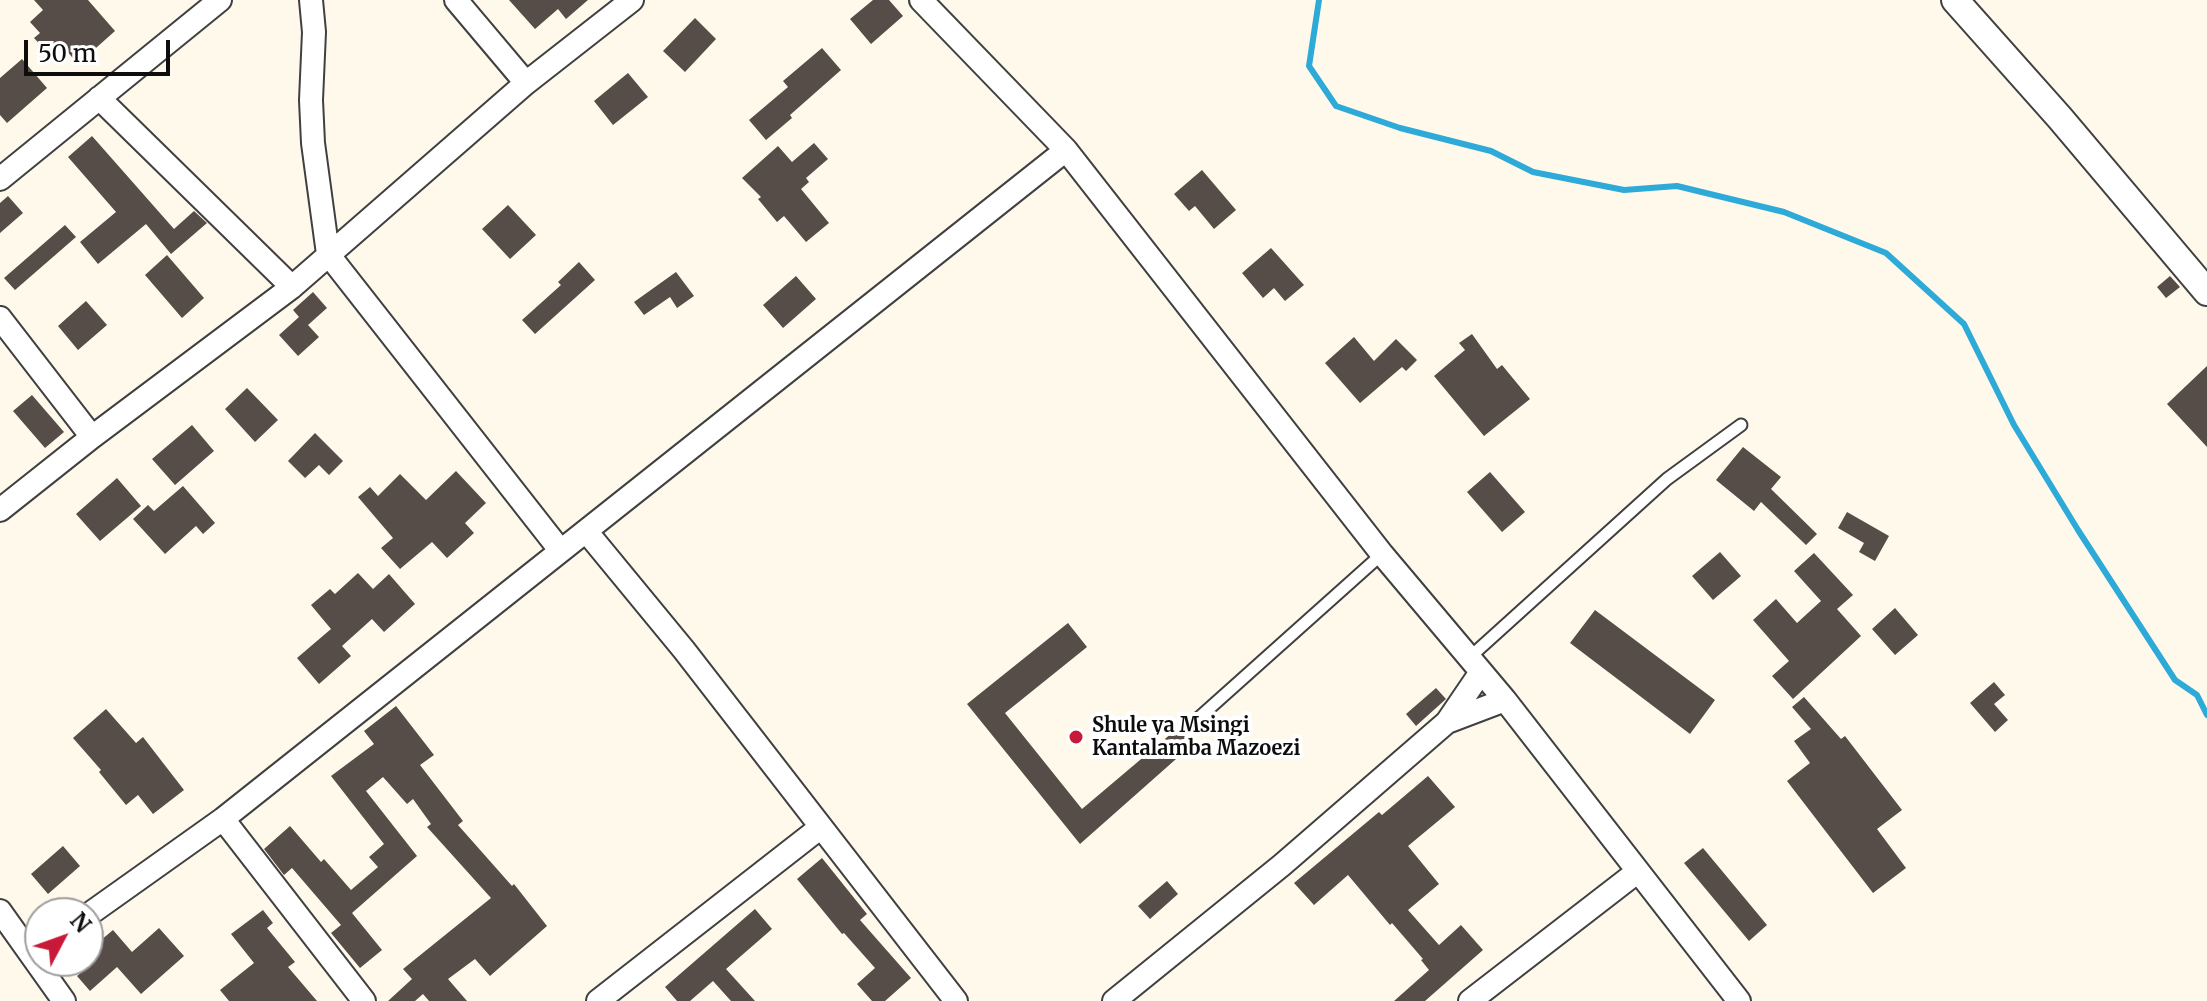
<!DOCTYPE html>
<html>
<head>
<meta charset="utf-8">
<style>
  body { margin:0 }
  #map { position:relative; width:2207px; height:1001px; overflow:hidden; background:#fff9ec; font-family:Merriweather,serif }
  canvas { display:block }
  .north { position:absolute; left:24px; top:897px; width:80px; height:80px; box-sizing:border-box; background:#fff; border:2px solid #9e9e9e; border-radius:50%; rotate:49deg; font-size:22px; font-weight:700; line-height:32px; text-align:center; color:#0d0d0d }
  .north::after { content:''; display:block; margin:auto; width:28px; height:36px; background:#c81938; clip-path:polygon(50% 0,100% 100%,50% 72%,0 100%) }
  .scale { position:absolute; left:24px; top:40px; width:146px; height:36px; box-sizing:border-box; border:4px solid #0d0d0d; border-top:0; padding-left:10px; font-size:24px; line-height:28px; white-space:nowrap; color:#0d0d0d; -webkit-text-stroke:6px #fff; paint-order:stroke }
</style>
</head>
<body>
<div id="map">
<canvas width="2207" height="1001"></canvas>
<div class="north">N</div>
<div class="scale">50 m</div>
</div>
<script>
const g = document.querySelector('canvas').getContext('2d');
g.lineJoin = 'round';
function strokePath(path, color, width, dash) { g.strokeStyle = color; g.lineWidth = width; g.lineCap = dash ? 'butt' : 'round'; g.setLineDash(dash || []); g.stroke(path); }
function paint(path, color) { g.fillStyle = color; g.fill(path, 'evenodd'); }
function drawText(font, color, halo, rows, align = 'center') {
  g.font = font + ' Merriweather,serif'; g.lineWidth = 8; g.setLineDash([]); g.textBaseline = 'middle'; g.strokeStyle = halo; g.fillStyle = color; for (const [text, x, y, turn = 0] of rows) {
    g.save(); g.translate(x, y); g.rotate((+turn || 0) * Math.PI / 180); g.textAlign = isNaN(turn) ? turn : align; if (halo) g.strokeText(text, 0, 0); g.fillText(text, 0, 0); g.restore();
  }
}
const stream = new Path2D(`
  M1319,0L1309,66L1336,106L1400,128L1491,151L1533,172L1624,190L1677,186L1784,212L1886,253L1964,324L2014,425L2078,530L2175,680L2197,695L2207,715`);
const building = new Path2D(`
  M34,0H88L115,31L78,64L59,42L47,52L34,38L40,33L30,22L43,10Z
  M509,0H588L566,19L558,9L535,29Z
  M873,0H889L903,16L871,44L850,19Z
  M695,18L716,39L685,72L663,51Z
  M822,48L841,70L790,115L792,118L766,140L749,120L788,87L783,81Z
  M22,59L47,88L7,123L0,115V78Z
  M628,73L648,97L613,125L594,101Z
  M92,136L174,229L194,211L207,223L171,254L146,224L98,264L80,242L116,212L68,157Z
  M814,143L828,159L806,178L809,182L801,189L829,223L806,242L784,216L777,222L758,199L761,197L742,178L778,146L792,162Z
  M1202,170L1236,210L1214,229L1195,206L1189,211L1174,194Z
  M8,196L23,213L0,233V203Z
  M508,205L536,235L510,259L482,229Z
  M65,225L76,237L15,290L4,278Z
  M1271,248L1304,285L1285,301L1274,288L1263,298L1242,273Z
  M167,255L204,298L182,318L145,275Z
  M579,262L595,280L535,334L522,320L561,285L558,282Z
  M676,272L694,296L677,308L670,297L644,315L634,302Z
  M796,276L816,299L783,328L763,305Z
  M2170,276L2180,287L2166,298L2157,287Z
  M313,292L327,308L308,325L319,337L298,356L279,335L299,317L293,310Z
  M86,301L107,325L78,350L58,326Z
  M1472,334L1497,369L1502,365L1530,399L1484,436L1434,376L1465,350L1459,343Z
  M1354,337L1374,361L1396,339L1417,360L1406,371L1402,367L1360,403L1325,363Z
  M2207,366V447L2167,404Z
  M247,388L278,420L255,442L225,409Z
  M32,395L64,432L45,448L13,411Z
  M192,425L214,451L175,485L152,459Z
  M315,433L343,461L329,475L319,465L305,478L288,461Z
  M1743,447L1781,477L1771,489L1817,534L1806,545L1761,502L1754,511L1716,480Z
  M456,471L486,503L465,523L474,533L447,558L432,542L400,569L381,548L393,538L358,497L370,487L378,496L400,474L426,500Z
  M1490,472L1525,512L1502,532L1467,492Z
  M117,478L141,506L100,541L76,514Z
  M183,486L215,523L203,534L196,526L165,554L133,519L148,505L154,511Z
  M1847,512L1889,536L1875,561L1859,552L1864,543L1838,528Z
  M1720,552L1741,576L1713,600L1692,576Z
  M1814,553L1853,595L1837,609L1861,636L1793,699L1772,676L1789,661L1753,620L1776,599L1797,623L1821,601L1794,571Z
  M358,573L373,589L389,574L415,604L384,632L372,619L342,646L351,656L319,684L297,658L331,629L311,605L330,589L335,594Z
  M1895,608L1918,635L1895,655L1872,629Z
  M1595,610L1715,700L1690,734L1570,643Z
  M1068,623L1087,647L1005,713L1082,809L1179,727L1193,744L1080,844L967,704Z
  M1994,682L2005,695L1994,704L2008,720L1995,732L1970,703Z
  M1436,688L1446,699L1416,726L1406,714Z
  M1804,697L1841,739L1845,736L1902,810L1877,829L1906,868L1873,893L1787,781L1810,763L1794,741L1811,729L1792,707Z
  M396,706L434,755L420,765L463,821L458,825L512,886L514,884L547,926L490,976L475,959L448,979L467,1001H429L423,994L415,1001H388L412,979L403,969L491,898L427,827L431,824L413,799L407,804L383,777L366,791L417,856L352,913L382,950L360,968L331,933L341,925L292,868L284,875L264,849L290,826L321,862L324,859L351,890L378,867L369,857L384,844L331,776L374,744L364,731Z
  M106,709L136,743L143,737L184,790L153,814L138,795L126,805L99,772L101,770L73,738Z
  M1428,776L1455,807L1408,846L1439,884L1408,910L1439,945L1461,925L1483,950L1425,1001H1394L1429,970L1421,960L1423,959L1392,923L1390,925L1348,875L1314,905L1294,883L1379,812L1382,815Z
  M63,846L80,866L48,894L31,874Z
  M1703,848L1767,925L1749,941L1684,863Z
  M822,858L867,914L860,920L911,978L885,1001H872L857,984L875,968L844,933L842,934L797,879Z
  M1167,881L1178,894L1150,919L1138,906Z
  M755,909L772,929L726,969L755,1001H731L713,981L690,1001H677L665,987Z
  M263,910L273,923L267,928L295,962L288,967L317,1001H229L220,990L254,963L231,934Z
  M159,928L184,956L141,994L117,967L90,991L77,976L90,965L88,951L113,930L132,952Z`);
const service = new Path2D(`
  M1469,658L1667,479L1741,425
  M1193,723L1382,554`);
const minor = new Path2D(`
  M311,0L314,32L311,100L313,143L328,254L560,550
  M456,0L526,83
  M921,0L1066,150L1382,554L1505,700L1739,1001
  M99,98L292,287
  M0,179L220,0
  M0,318L92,437
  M0,510L92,437L292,287L526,83L632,0
  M586,531L684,650L956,1001
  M1447,722L1481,672
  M223,819L364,1001
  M0,911L64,1001
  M88,915L223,819L1066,150
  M598,1001L821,827
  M1114,1001L1282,865L1447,722L1505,700
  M1470,1001L1637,872`);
const tertiary = new Path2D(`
  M1955,0L2060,118L2207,292`);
const markers = [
  [1076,737,8,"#c81938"]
];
const poiNames = [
  ["Shule ya Msingi",1092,726],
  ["Kantalamba Mazoezi",1092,749]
];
strokePath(stream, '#2daad8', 6);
paint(building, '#564c48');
strokePath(service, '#404040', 15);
strokePath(minor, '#404040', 26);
strokePath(tertiary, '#404040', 30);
strokePath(service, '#fff', 11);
strokePath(minor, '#fff', 22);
strokePath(tertiary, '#fff', 26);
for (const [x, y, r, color] of markers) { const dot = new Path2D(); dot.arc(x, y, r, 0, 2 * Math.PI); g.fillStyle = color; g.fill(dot); strokePath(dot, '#fff', 3); }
drawText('bold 20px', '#0d0d0d', '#fff', poiNames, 'left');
</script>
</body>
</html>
